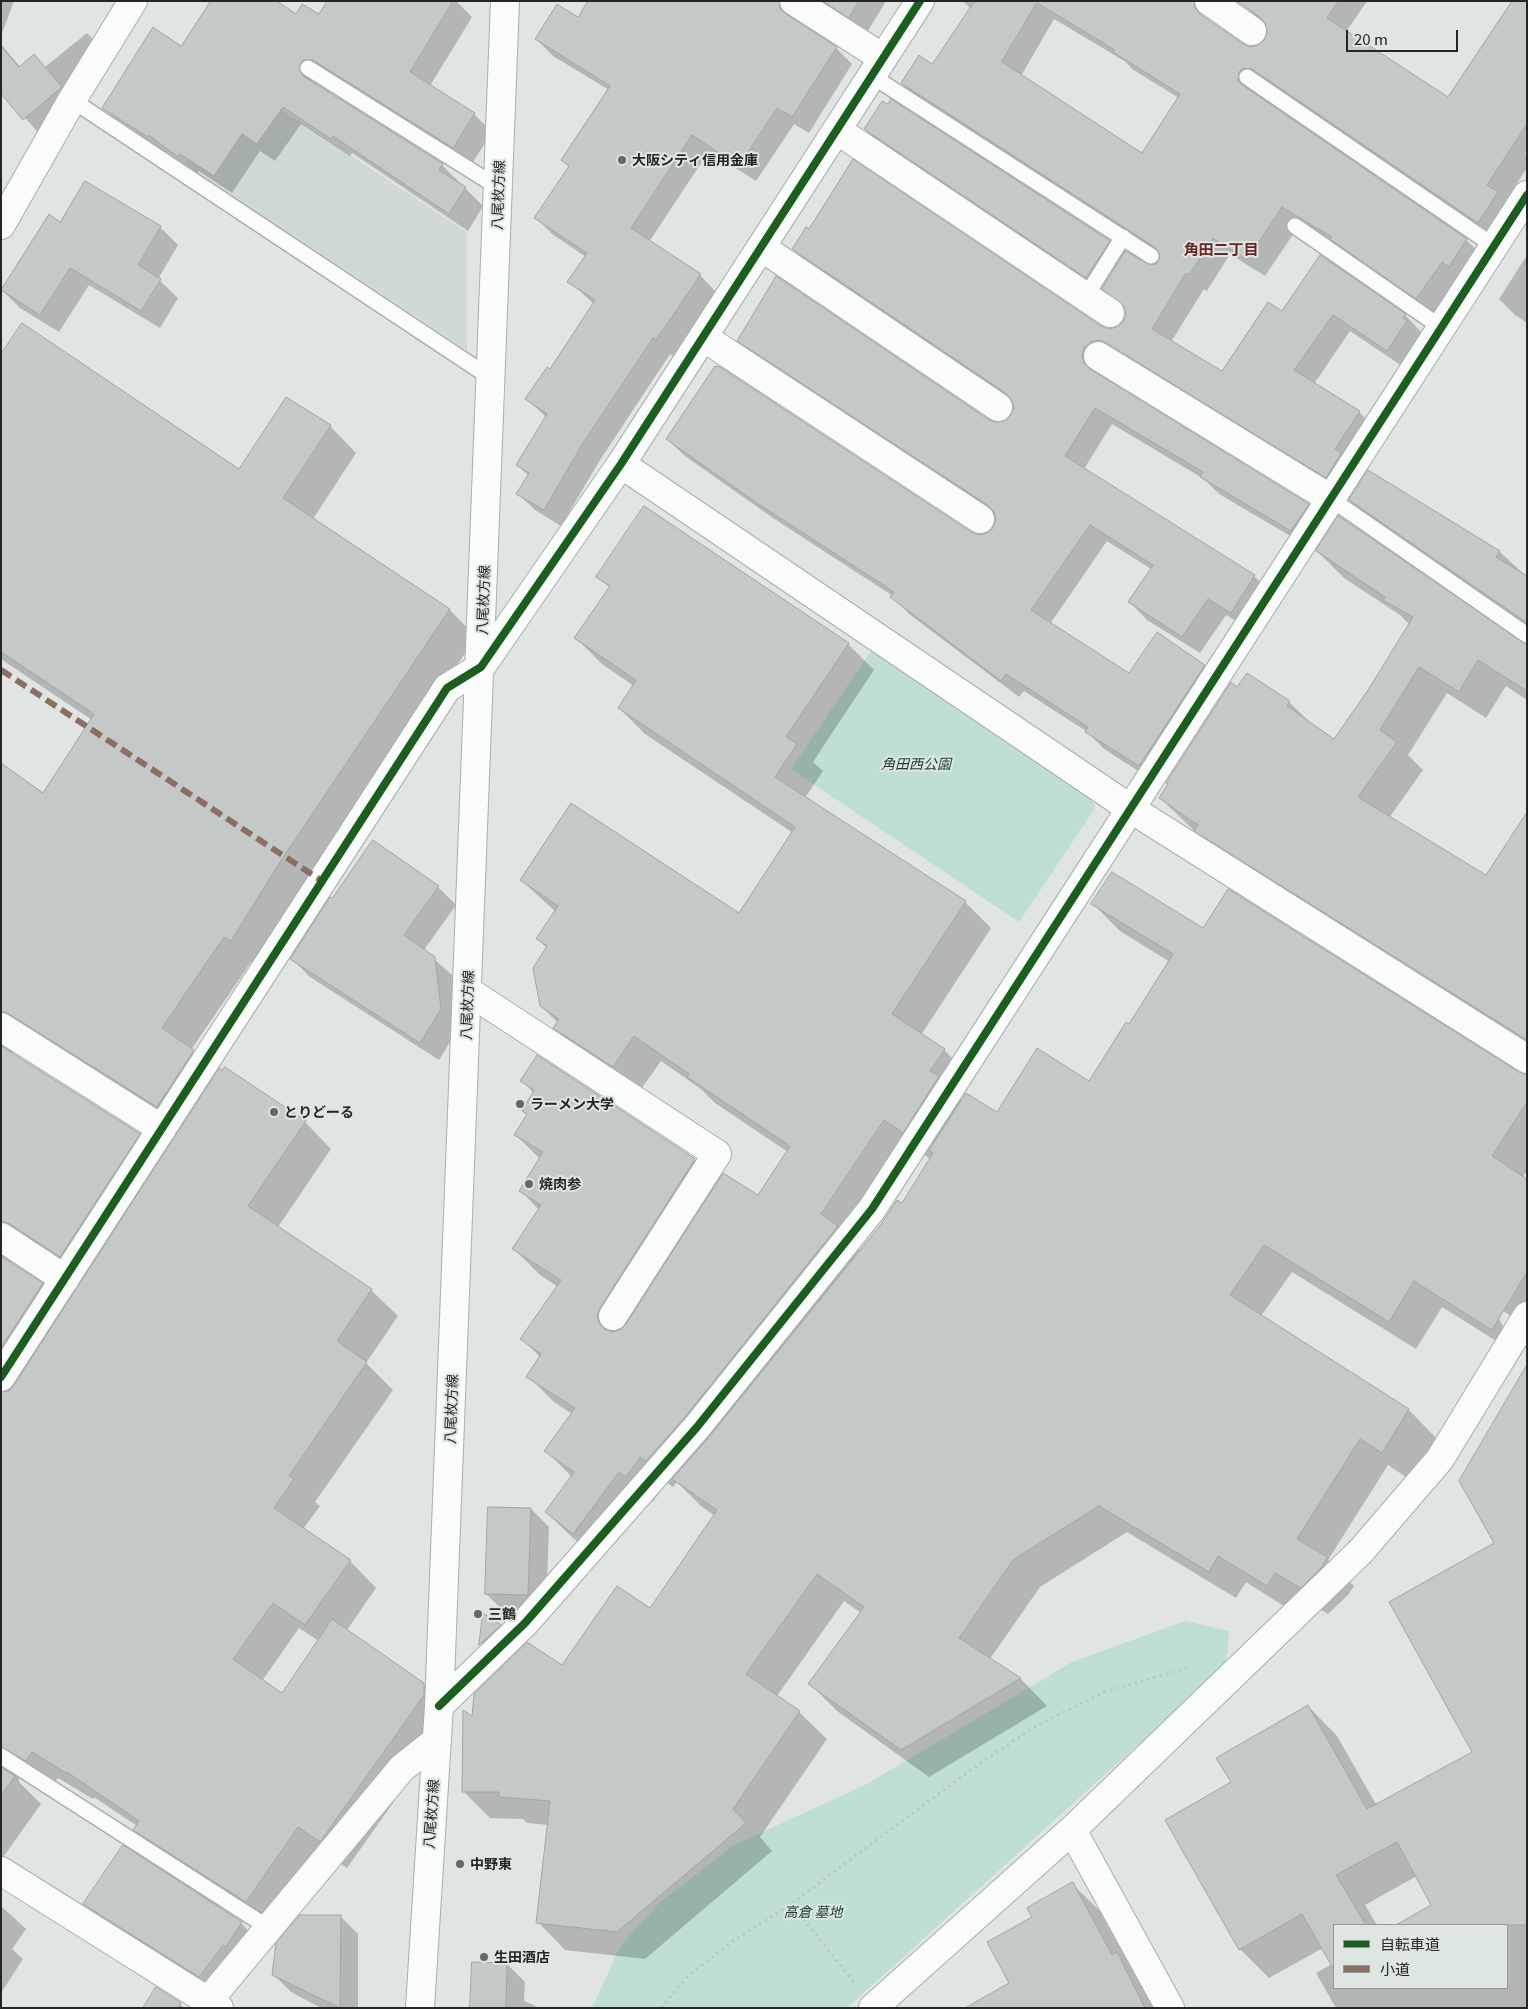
<!DOCTYPE html>
<html>
<head>
<meta charset="utf-8">
<style>
  body { margin:0 }
  #map { position:relative; width:1528px; height:2009px; overflow:hidden; background:#e0e4e3; font-family:Georgia,"Noto Sans JP",serif }
  canvas { display:block }
  .frame { position:absolute; inset:0; border:2px solid #232625; pointer-events:none }
  .legend { position:absolute; left:1333px; top:1924px; width:175px; height:65px; box-sizing:border-box; background:#dee6e4; border:1px solid #939998; margin:0; padding:6px 9px; list-style:none; font-size:15px; color:#232625 }
  .legend li { display:flex; align-items:center; gap:10px; height:25px }
  .legend b { width:25px; border:1px solid #939998 }
  .scale { position:absolute; left:1346px; top:30px; width:112px; height:22px; box-sizing:border-box; border:2px solid #232625; border-top:0; padding-left:6px; font-size:15px; line-height:18px; white-space:nowrap; color:#232625; -webkit-text-stroke:4px #dee6e4; paint-order:stroke }
</style>
</head>
<body>
<div id="map">
<canvas width="1528" height="2009"></canvas>
<div class="frame"></div>
<ul class="legend">
<li><b style="height:6px;background:#1b5e20"></b>自転車道</li>
<li><b style="height:6px;background:#8d6e63"></b>小道</li>
</ul>
<div class="scale">20 m</div>
</div>
<script>
const g = document.querySelector('canvas').getContext('2d');
g.lineJoin = 'round';
function paint(path, color) { g.fillStyle = color; g.fill(path, 'evenodd'); }
function strokePath(path, color, width, dash) { g.strokeStyle = color; g.lineWidth = width; g.lineCap = dash ? 'butt' : 'round'; g.setLineDash(dash || []); g.stroke(path); }
function drawText(font, color, halo, rows, align = 'center') {
  g.font = font + ' Georgia,"Noto Sans JP",serif'; g.lineWidth = 4; g.setLineDash([]); g.textBaseline = 'middle'; g.strokeStyle = halo; g.fillStyle = color; for (const [text, x, y, turn = 0] of rows) {
    g.save(); g.translate(x, y); g.rotate((+turn || 0) * Math.PI / 180); g.textAlign = isNaN(turn) ? turn : align; if (halo) g.strokeText(text, 0, 0); g.fillText(text, 0, 0); g.restore();
  }
}
const built = new Path2D(`
  M239,82L467,232V350L184,164Z`);
const green = new Path2D(`
  M873,648L1090,793L1095,808L1019,922L791,769Z
  M1185,1621L1229,1631L1226,1665L847,2008H592L621,1945L660,1902L734,1845L865,1785L1072,1662Z`);
const shadow = new Path2D(`
  M1,1H14L1,36Z
  M328,1H456L472,17L430,86L474,114L492,132L471,165L321,78L317,86L442,165L483,206L468,231L352,153L350,156L301,124L275,161L260,151L232,193L199,171L197,174L167,152L166,154L122,126L104,108L181,48L296,16H319Z
  M590,1H886L866,34L795,17V22L836,48L852,64L809,133L794,124L756,181L709,151L649,242L700,275L716,292L673,356L670,354L600,460L561,526L535,510L518,494L529,476L517,465L546,417L527,399L550,370L594,304L569,281L586,257L552,234L536,217L569,167L563,160L609,90L553,56L536,39L578,19Z
  M963,1H1167L1251,48L1260,46L1266,41L1268,28L1245,6L1248,1H1367L1346,32L1449,98L1527,1V149L1525,153L1527,155V168L1505,201L1515,211L1495,240L1257,89L1255,94L1466,240L1484,257L1434,315L1343,250L1300,224L1265,276L1230,254L1207,291L1204,289L1171,342L1223,372L1282,313L1405,315L1422,333L1405,368L1350,331L1314,384L1359,412L1376,429L1344,494L1102,365L1100,377L1308,505L1325,522L1309,547L1219,494L1204,479L1112,424L1084,469L1254,576L1271,593L1249,629L1226,615L1200,653L1147,620L1130,602L1151,569L1107,541L1050,624L1129,675L1204,666L1221,683L1157,783L1104,749L1086,731L1024,691L1019,697L909,614L893,596L773,518L685,456L667,439L980,536L987,534L994,529L996,515L756,358L739,341L996,424L1005,422L1012,416L1014,403L811,266L794,249L1109,330L1118,328L1124,323L1127,315L1125,309L1103,288L1156,265L1162,257L920,101L902,83L933,65L971,9ZM1054,19L1126,62L1132,69L1179,98L1142,155L1021,76Z
  M87,33L104,50L41,136L1,90V44L21,68L45,67Z
  M865,129L1109,242L1118,250L1095,286L874,138Z
  M86,183L160,227L178,245L158,279L178,298L160,328L89,285L59,332L20,308L2,290L61,224Z
  M1527,255V323L1515,315L1499,299Z
  M1,356L240,470L330,426L356,453L313,519L450,610L476,637L306,889L257,966L251,962L191,1050L217,1075L305,1122L331,1149L278,1227L371,1290L398,1316L366,1363L393,1390L315,1502L320,1506L303,1529L350,1561L376,1588L347,1630L423,1684L450,1710V1722L347,1868L325,1853L273,1928L161,1856L135,1829L137,1826L94,1797L93,1799L58,1778L53,1786L29,1772L19,1777V1782L41,1804L1,1860V1418L12,1394L1,1386V765L43,795L92,720L1,659ZM37,1040L180,1131L163,1158L139,1135L11,1054L14,1045ZM37,1250L83,1280L66,1308L42,1284L11,1264L14,1255ZM299,1628L319,1641L283,1695L262,1681Z
  M1350,500L1500,552L1527,577V630L1377,527Z
  M1317,551L1527,644V700L1506,686L1486,718L1447,693L1408,755L1423,770L1389,818L1486,877L1527,814V1049L1223,858L1160,798L1238,689L1289,702L1315,727L1334,741L1369,691L1410,625L1400,615L1344,578Z
  M598,577L848,644L874,670L813,762L823,771L805,798L965,902L991,928L921,1035L944,1050L970,1076L957,1096L962,1101L997,1114L1089,1082L1130,1026L1170,962L1120,931L1093,904L1203,930L1527,1076V1171L1522,1178L1527,1180V1326L1490,1303L1520,1356L1442,1307L1416,1349L1292,1272L1261,1316L1409,1410L1436,1438L1409,1479L1388,1465L1328,1560L1354,1586L1348,1595L1328,1614L1303,1599L1295,1613L1246,1582L1236,1598L1127,1532L1040,1587L990,1659L1021,1679L1047,1706L929,1777L837,1711L810,1684L861,1613L844,1601L777,1696L799,1712L827,1739L760,1837L772,1851L645,1959L565,1950L538,1922L549,1825L527,1823L523,1819L490,1818L463,1791L473,1718L562,1667L650,1610L715,1516L701,1506L677,1482L673,1487L666,1482L653,1502L646,1497L600,1559L573,1538L546,1512L572,1477L546,1451L572,1414L554,1402L528,1376L540,1357L522,1339L558,1287L540,1275L514,1249L539,1210L521,1191L540,1159L516,1135L528,1115L534,1093L522,1081L537,1056L695,1160L718,1183L758,1197L788,1152L715,1103L701,1089L661,1061L639,1092L581,1054L555,1028L558,1023L541,1006L547,948L537,939L556,912L521,880L739,915L793,833L645,734L619,708L634,686L602,664L576,638L610,588ZM910,1146L931,1159L902,1205L861,1251L848,1238Z
  M438,887L456,905L424,950L453,976L459,1027L439,1060L310,977L292,959Z
  M1527,1385V2008H1336L1316,1973L1332,1964L1323,1948L1269,1978L1240,1949L1233,1783L1308,1706L1337,1736L1377,1806L1474,1753L1496,1544ZM1417,1876L1433,1905L1398,1925H1507V1988H1334V1925H1377L1365,1905Z
  M531,1509L549,1527L546,1613L505,1612L486,1594Z
  M484,1615L508,1634L489,1653L481,1645Z
  M1072,1884L1100,1911L1132,1969L1144,1981L1159,2008H967L1011,1983L1033,1918Z
  M85,1904L241,1923L255,1937L214,1991L99,1918Z
  M1,1906L26,1929L12,1949L23,1959L1,1993Z
  M340,1916L358,1934V2008H321L291,1992L273,1974Z
  M507,1964L525,1982L524,2001L540,2008H472Z
  M180,2004L184,2008H145Z`);
const building = new Path2D(`
  M211,1H277L296,14L302,4L319,14L327,1H453L410,72L475,113L453,148L313,60H303L299,68L303,76L443,164L439,170L466,187L449,214L333,136L331,139L283,107L257,144L242,134L214,176L180,154L178,157L149,135L148,137L102,108L153,27L181,46Z
  M588,1H779L780,9L786,14L837,47L792,117L777,108L739,166L692,135L631,228L701,274L656,340L653,338L583,443L544,510L516,494L529,473L516,465L547,414L525,399L547,367L550,369L595,300L567,282L587,253L534,218L569,166L561,160L610,86L535,39L557,4L578,17Z
  M823,1H859L849,18Z
  M975,1H1194L1195,8L1200,14L1243,44L1251,47L1258,45L1264,40L1267,33L1266,25L1261,18L1237,1H1338L1327,18L1448,97L1512,1H1527V124L1487,185L1498,192L1478,223L1252,69L1243,68L1239,72L1238,81L1242,85L1467,239L1449,267L1442,262L1416,299L1330,239L1332,237L1282,207L1247,260L1213,238L1189,275L1186,273L1152,329L1222,371L1268,302L1282,311L1320,255L1406,314L1403,318L1407,321L1387,351L1333,315L1294,370L1360,411L1335,449L1341,453L1326,478L1106,343L1099,340L1091,342L1084,348L1082,355L1084,363L1090,369L1309,504L1291,531L1200,477L1203,472L1095,408L1065,456L1255,575L1231,613L1208,599L1182,637L1128,602L1153,565L1090,525L1031,610L1129,673L1157,632L1205,665L1139,766L1085,732L1088,727L1006,674L1001,681L890,597L894,592L754,501L666,439L715,366L720,367L971,532L980,535L987,533L993,528L996,519L994,512L989,506L737,341L776,276L989,420L996,422L1004,421L1011,415L1014,408L1012,401L1007,394L792,249L806,227L809,229L853,159L1101,326L1109,329L1117,327L1123,322L1126,315L1124,306L1102,289L1125,251L1151,265L1156,264L1160,257L1156,248L901,83L919,55L932,64ZM1037,3L1115,50L1113,52L1180,94L1142,153L1002,62Z
  M1,46L19,67L34,54L62,87L23,120L1,94Z
  M891,99L1110,241L1086,278L864,129L882,101L888,104Z
  M85,181L161,226L138,265L161,279L141,311L70,268L40,315L1,290L49,214L60,222Z
  M22,323L239,469L286,397L331,425L283,498L450,609L280,862L231,941L224,937L162,1028L194,1050L157,1107L9,1014L1,1011V763L43,793L94,714L1,652V354Z
  M1368,470L1500,551L1496,557L1527,576V623L1349,500Z
  M644,506L849,643L786,737L797,744L775,777L966,901L892,1014L945,1049L930,1071L939,1076L903,1133L884,1120L821,1214L838,1226L685,1417L646,1461L640,1457L626,1477L619,1472L573,1534L545,1512L574,1472L544,1451L575,1408L526,1377L541,1354L520,1339L561,1280L512,1249L541,1205L519,1191L543,1152L514,1135L527,1114L522,1111L534,1090L520,1081L537,1055L695,1159L600,1308L597,1315L599,1323L604,1329L612,1332L620,1330L626,1324L723,1173L758,1195L790,1146L687,1077L689,1074L634,1036L613,1067L553,1028L559,1019L540,1006L533,968L547,946L536,939L558,906L520,880L571,803L739,913L795,827L618,708L636,680L574,638L610,586L596,577Z
  M1338,516L1527,644V691L1478,660L1459,692L1419,667L1380,730L1397,742L1358,797L1486,875L1527,812V1040L1194,831L1198,825L1159,798L1168,784L1166,783L1231,682L1237,687L1247,673L1290,701L1287,706L1334,739L1368,690L1413,617L1383,600L1385,597L1316,551Z
  M373,840L439,886L404,935L435,957L441,1009L420,1043L290,959L330,897L332,898Z
  M1112,872L1203,928L1228,889L1519,1072L1527,1075V1102L1492,1156L1527,1179V1272L1492,1330L1414,1281L1389,1322L1264,1245L1230,1295L1409,1409L1382,1453L1360,1439L1297,1539L1327,1557L1321,1568L1301,1588L1275,1573L1267,1586L1218,1556L1209,1572L1099,1506L1013,1560L959,1638L1021,1678L901,1750L808,1684L864,1607L817,1574L746,1674L800,1711L733,1809L746,1823L617,1932L536,1923L550,1801L499,1797V1792H462L463,1710L472,1716L474,1694L527,1642L562,1665L617,1586L650,1608L717,1510L672,1479L709,1437L882,1223L897,1200L902,1203L933,1153L929,1150L966,1093L997,1112L1037,1048L1089,1081L1126,1022L1129,1024L1173,954L1091,904Z
  M1,1046L140,1134L60,1257L10,1224L1,1221Z
  M225,1067L306,1121L248,1206L372,1289L337,1341L367,1362L289,1476L294,1479L274,1508L351,1560L305,1625L273,1603L233,1659L282,1693L332,1619L424,1683V1695L323,1838L320,1842L298,1827L246,1902L133,1830L139,1821L67,1772L66,1773L32,1752L26,1761L1,1747V1392L9,1391L14,1385L219,1068L222,1070Z
  M1,1256L43,1283L1,1348Z
  M1527,1365V1925H1396L1431,1905L1397,1842L1336,1875L1366,1925H1334V1970L1302,1914L1239,1950L1165,1820L1231,1782L1216,1758L1308,1705L1367,1809L1472,1752L1389,1602L1494,1543L1459,1481Z
  M488,1507L531,1508L528,1595L485,1594Z
  M483,1613L501,1625L479,1645Z
  M1,1767L15,1776L1,1796Z
  M123,1845L242,1922L226,1947L223,1945L199,1977L83,1904Z
  M1073,1882L1112,1955L1117,1952L1145,2008H965L1009,1983L987,1942L1032,1917L1027,1908Z
  M300,1915H341L340,2008L272,1975L276,1943Z
  M472,1962L507,1963L506,2008H470Z
  M156,1987L181,2003L177,2008H143Z`);
const path = new Path2D(`
  M791,1904L854,1982
  M661,2008L687,1977L733,1941L791,1904L976,1766L1036,1726L1104,1692L1191,1667`);
const service = new Path2D(`
  M308,68L499,188
  M872,76L1151,256
  M1247,77L1494,246
  M72,100L491,378
  M1295,226L1442,328
  M1086,296L1123,237
  M1331,499L1527,635
  M1,1756L269,1928`);
const minor = new Path2D(`
  M794,1L883,58
  M1209,1L1252,31
  M837,130L1110,313
  M1,225L72,100L133,1
  M761,247L998,407
  M703,337L980,519
  M1098,356L1331,499
  M621,464L1131,809L1527,1059
  M468,991L717,1154L613,1316
  M1,1027L162,1129
  M1,1237L65,1279
  M1,1377L447,688L481,667L621,464L920,1
  M439,1706L525,1623L697,1427L872,1209L1527,195
  M1072,1830L1170,2008
  M1,1871L219,2008
  M208,2008V2001L402,1768L436,1741
  M873,2008L1072,1830L1361,1551L1440,1459L1527,1316`);
const primary = new Path2D(`
  M420,2008L439,1706L505,1`);
const quiet = new Path2D(`
  M1,670L322,881`);
const cycleway = new Path2D(`
  M1,1377L447,688L481,667L621,464L920,1
  M439,1706L525,1623L697,1427L872,1209L1527,195`);
const markers = [
  [622,160,5,"#656868"],
  [520,1104,5,"#656868"],
  [274,1112,5,"#656868"],
  [529,1184,5,"#656868"],
  [478,1614,5,"#656868"],
  [460,1864,5,"#656868"],
  [484,1957,5,"#656868"]
];
const poiNames = [
  ["大阪シティ信用金庫",632,160],
  ["ラーメン大学",530,1104],
  ["とりどーる",284,1112],
  ["焼肉参",539,1184],
  ["三鶴",488,1614],
  ["中野東",470,1864],
  ["生田酒店",494,1957]
];
const streetNames = [
  ["八尾枚方線",498,195,-88],
  ["八尾枚方線",483,600,-88],
  ["八尾枚方線",467,1005,-88],
  ["八尾枚方線",451,1409,-88],
  ["八尾枚方線",431,1814,-86]
];
const parkNames = [
  ["角田西公園",916,764],
  ["高倉 墓地",813,1912]
];
const neighbourhoodNames = [
  ["角田二丁目",1221,249]
];
paint(built, '#cfdad6');
paint(green, '#bfdfd6');
paint(shadow, '#0003');
paint(building, '#c4c8c7');
strokePath(building, '#a2a5a4', 1);
strokePath(service, '#aaaead', 18);
strokePath(minor, '#aaaead', 30);
strokePath(primary, '#aaaead', 30);
strokePath(path, '#c3c4c4', 3, [2.5, 4]);
strokePath(service, '#fafbfb', 15);
strokePath(minor, '#fafbfb', 28);
strokePath(primary, '#fafbfb', 28);
strokePath(quiet, '#8d6e63', 6, [12, 6]);
strokePath(cycleway, '#1b5e20', 8);
for (const [x, y, r, color] of markers) { const dot = new Path2D(); dot.arc(x, y, r, 0, 2 * Math.PI); g.fillStyle = color; g.fill(dot); strokePath(dot, '#dee6e4', 2); }
drawText('bold 14px', '#232625', '#dee6e4', poiNames, 'left');
drawText('14px', '#232625', '#dee6e4', streetNames);
drawText('italic 14px', '#1c3e36', '#dee6e4', parkNames);
drawText('bold 15px', '#6a2522', '#dee6e4', neighbourhoodNames);
</script>
</body>
</html>
